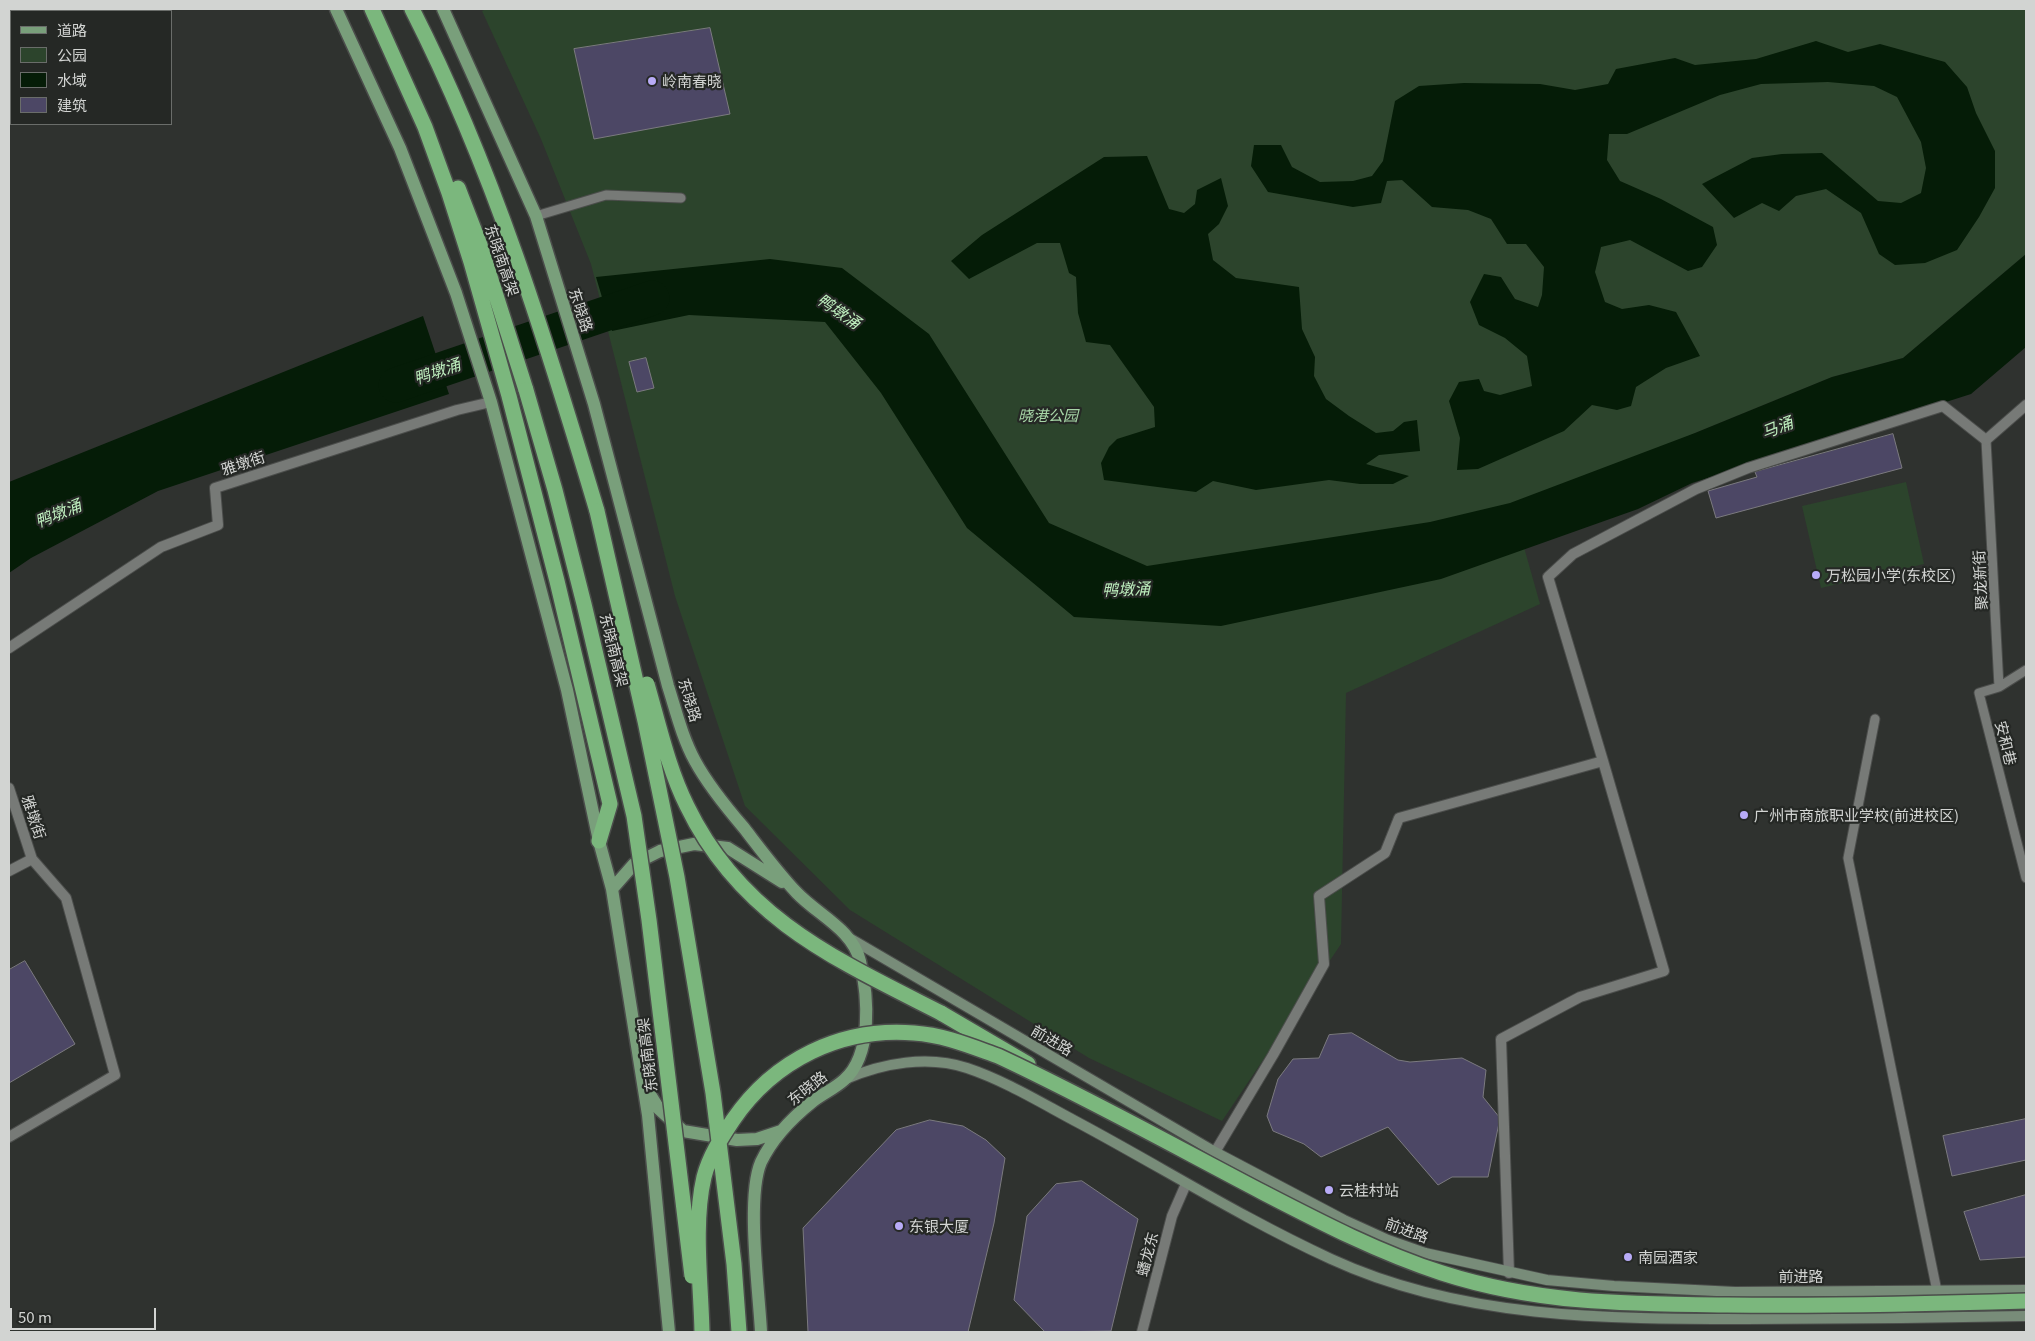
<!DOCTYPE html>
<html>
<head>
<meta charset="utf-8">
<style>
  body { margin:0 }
  #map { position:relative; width:2035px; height:1341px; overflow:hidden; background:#2f322f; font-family:Georgia,"Noto Sans SC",serif }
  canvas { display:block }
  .frame { position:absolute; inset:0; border:10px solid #d2d4d2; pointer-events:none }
  .legend { position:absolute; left:10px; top:10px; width:162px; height:115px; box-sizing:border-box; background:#252825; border:1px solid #6a6d6a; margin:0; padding:6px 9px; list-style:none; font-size:15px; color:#d2d4d2 }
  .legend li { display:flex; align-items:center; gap:10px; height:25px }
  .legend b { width:25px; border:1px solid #6a6d6a }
  .scale { position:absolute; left:10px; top:1308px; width:146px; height:22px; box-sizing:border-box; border:2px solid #d2d4d2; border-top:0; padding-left:6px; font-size:15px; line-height:18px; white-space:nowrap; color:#d2d4d2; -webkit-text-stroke:4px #252825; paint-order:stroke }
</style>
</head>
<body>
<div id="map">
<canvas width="2035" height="1341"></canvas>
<div class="frame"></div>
<ul class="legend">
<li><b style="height:6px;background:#799f7b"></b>道路</li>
<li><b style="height:14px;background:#2c442c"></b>公园</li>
<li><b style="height:14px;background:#051c07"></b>水域</li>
<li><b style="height:14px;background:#4c4765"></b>建筑</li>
</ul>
<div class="scale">50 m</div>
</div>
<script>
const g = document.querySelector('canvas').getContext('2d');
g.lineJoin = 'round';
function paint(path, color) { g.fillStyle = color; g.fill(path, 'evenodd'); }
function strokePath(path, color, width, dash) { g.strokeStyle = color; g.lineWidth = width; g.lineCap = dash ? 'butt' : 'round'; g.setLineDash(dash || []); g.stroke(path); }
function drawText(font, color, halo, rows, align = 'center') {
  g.font = font + ' Georgia,"Noto Sans SC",serif'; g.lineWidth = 4.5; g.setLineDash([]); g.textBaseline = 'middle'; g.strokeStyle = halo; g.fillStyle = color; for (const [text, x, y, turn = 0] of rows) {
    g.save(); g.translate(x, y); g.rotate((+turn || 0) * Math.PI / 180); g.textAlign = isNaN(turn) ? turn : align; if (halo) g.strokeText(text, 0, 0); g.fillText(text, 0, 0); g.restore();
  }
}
const green = new Path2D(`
  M486,9H2024L2026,11V254L1903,358L1832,377L1695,433L1518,526L1540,604L1346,693L1341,944L1222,1121L1089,1058L850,910L745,806L675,596L591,264L541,139L482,11Z
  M1906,482L1924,564L1821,588L1802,506Z`);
const water = new Path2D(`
  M1816,41L1848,52L1880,44L1945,62L1967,87L1976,113L1995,151V188L1979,217L1957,250L1925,263L1895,265L1879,254L1861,213L1826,189L1796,196L1779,211L1762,203L1734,218L1702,184L1752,158L1782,154L1822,153L1878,201L1901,203L1921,193L1926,168L1921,142L1897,97L1874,86L1828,82L1761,84L1720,95L1627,134H1609L1607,160L1620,181L1661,199L1713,227L1717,245L1702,267L1688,271L1630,240L1601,247L1595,272L1605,302L1622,309L1649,305L1676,312L1700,356L1666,368L1636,387L1631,406L1617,410L1592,405L1564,431L1478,469L1457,470L1460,438L1449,401L1459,382L1479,379L1484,391L1500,395L1532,386L1527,356L1505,338L1479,325L1470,302L1484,274L1501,277L1515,299L1538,307L1542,295L1544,267L1526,244H1507L1491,219L1468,210L1432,207L1402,180L1387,181L1381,203L1353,207L1268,192L1251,166L1254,145H1281L1292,167L1320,182L1353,181L1372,176L1383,161L1395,101L1419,86L1464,83L1540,84L1575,90L1608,84L1616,69L1675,58L1695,65L1756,59Z
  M1147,156L1169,209L1184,213L1195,204L1197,190L1221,178L1228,206L1219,224L1208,234L1213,260L1236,278L1299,287L1302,329L1315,357L1314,376L1326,399L1349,416L1376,433L1393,431L1404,422L1417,420L1420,451L1379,455L1366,464L1409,476L1393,484H1360L1329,480L1256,490L1213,481L1196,492L1104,480L1101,463L1109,447L1117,439L1155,427L1154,407L1110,345L1086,342L1078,313L1076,277L1069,273L1060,243H1037L969,279L951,261L982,235L1104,157Z
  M2026,254V347L1971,394L1692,483L1638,509L1441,579L1221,626L1074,617L967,528L881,393L825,322L689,315L612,331L596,277L770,259L842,268L929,334L1049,523L1147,566L1430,522L1510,503L1695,433L1832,377L1903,358Z
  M423,316L449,394L158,491L31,558L9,573V482Z`);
const river = new Path2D(`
  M396,385L652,298`);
const building = new Path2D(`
  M710,28L730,114L594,139L574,49Z
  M646,358L654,388L637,392L629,362Z
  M1893,434L1902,468L1716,518L1708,491L1757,477L1755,472Z
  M25,961L75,1044L9,1083V970Z
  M1352,1033L1398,1060L1410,1062L1462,1058L1486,1070L1483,1097L1500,1118L1488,1177H1452L1438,1185L1388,1127L1321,1157L1304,1144L1273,1131L1267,1116L1278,1079L1293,1059L1319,1058L1329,1035Z
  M2026,1119V1160L1952,1176L1943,1136Z
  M930,1120L963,1126L986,1140L1005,1158L994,1223L968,1332H808L803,1228L896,1130Z
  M1082,1181L1138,1219L1111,1331L1045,1332L1014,1300L1027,1216L1056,1184Z
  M2026,1195V1257L1980,1260L1964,1212Z`);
const lane = new Path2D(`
  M536,216L606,195L681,198
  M1986,440L1999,687L2026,670
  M1999,687L1979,693L2026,878
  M1875,719L1848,858L1937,1291`);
const street = new Path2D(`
  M78,11L80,9
  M9,80L11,78
  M9,648L161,547L218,525L215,488L457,410L491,402
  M9,788L32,859L9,871
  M9,1137L115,1075L66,898L32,859
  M1215,1152L1273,1055L1324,964L1319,896L1385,853L1399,818L1603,761L1548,577L1573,554L1696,489L1748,468L1943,406L1986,440L2026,405
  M1509,1273L1501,1039L1580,997L1664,971L1603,761
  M1142,1332L1172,1216L1186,1184`);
const secondary = new Path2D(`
  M851,939L1215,1152L1344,1220L1388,1240L1425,1253L1547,1280L1614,1286L1735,1292L2026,1290
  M846,1079C883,1063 928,1055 967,1068C1006,1081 1043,1104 1079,1123C1163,1168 1244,1219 1331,1259C1461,1319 1606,1319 1746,1319C1840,1319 1933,1318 2026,1316`);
const primary = new Path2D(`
  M336,9L400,148L456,293L491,402L567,690L599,841L612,889L648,1115L669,1332
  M443,9L536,216L594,404L668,686C676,711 682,737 695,761C708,785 726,807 744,828C761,850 778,873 797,893C818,915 853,930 860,961C868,995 873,1055 844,1080C834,1089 822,1094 812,1102C792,1118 772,1139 761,1162C746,1197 759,1291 761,1332
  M612,889L634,864L660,851L694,844L728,848L782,882
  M646,1088L659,1109L683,1131L737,1140L757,1139L781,1131`);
const highway = new Path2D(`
  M372,9L425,127L449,193L471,262L509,396L557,581L610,804L599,841
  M412,9C493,168 546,340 597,511
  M458,188L480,245L526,390
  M941,1013L1028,1064`);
const highwayBridge = new Path2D(`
  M526,390L555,490L584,604L634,816L649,920L692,1276
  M597,511L645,721L677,877L713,1093L734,1264L739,1332
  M647,684C659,725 668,768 687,806C741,918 837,960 941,1013
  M702,1332C701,1284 693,1224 704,1177C709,1157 721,1138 733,1120C774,1060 841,1027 914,1033C944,1035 970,1046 998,1056C1088,1098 1176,1147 1264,1193C1322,1223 1380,1253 1442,1273C1538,1304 1628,1304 1727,1305C1827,1306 1927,1304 2026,1301`);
const markers = [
  [652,81,5,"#b8abf7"],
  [1816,575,5,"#b8abf7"],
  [1744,815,5,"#b8abf7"],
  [1329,1190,5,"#b8abf7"],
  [899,1226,5,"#b8abf7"],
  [1628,1257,5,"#b8abf7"]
];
const poiNames = [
  ["岭南春晓",662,81],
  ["万松园小学(东校区)",1826,575],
  ["广州市商旅职业学校(前进校区)",1754,815],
  ["云桂村站",1339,1190],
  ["东银大厦",909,1226],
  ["南园酒家",1638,1257]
];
const streetNames = [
  ["东晓南高架",502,260,71],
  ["东晓路",581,310,72],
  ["雅墩街",243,463,-18],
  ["聚龙新街",1980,580,-93],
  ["东晓南高架",614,650,76],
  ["东晓路",690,700,73],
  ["安和巷",2006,743,76],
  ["雅墩街",34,817,72],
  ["前进路",1052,1040,30],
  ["东晓南高架",647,1055,-97],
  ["东晓路",807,1088,-38],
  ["前进路",1407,1230,20],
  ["蟠龙东",1147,1254,-75],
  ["前进路",1801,1276]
];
const parkNames = [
  ["晓港公园",1048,415]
];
const waterNames = [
  ["鸭墩涌",839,311,34],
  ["鸭墩涌",437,371,-19],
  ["马涌",1777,427,-21],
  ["鸭墩涌",58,513,-22],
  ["鸭墩涌",1126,589,-2]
];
paint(green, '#2c442c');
paint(water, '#051c07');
strokePath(river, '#051c07', 35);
paint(building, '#4c4765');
strokePath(building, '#7b7a7f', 1);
strokePath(lane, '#4b4d4b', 11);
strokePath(street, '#4b4d4b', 12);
strokePath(secondary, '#4b4d4b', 12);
strokePath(primary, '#4b4d4b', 15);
strokePath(highway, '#4b4d4b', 18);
strokePath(lane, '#777a77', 9);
strokePath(street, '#777a77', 10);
strokePath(secondary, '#788c79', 10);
strokePath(primary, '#799f7b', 12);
strokePath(highway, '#7bb77d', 15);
strokePath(highwayBridge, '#4b4d4b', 18, []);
strokePath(highwayBridge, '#7bb77d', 15);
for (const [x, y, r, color] of markers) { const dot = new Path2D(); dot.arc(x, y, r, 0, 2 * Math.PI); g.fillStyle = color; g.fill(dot); strokePath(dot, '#252825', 2); }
drawText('15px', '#d2d4d2', '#252825', poiNames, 'left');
drawText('15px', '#d2d4d2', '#252825', streetNames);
drawText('italic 15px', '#a7d6a7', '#252825', parkNames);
drawText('italic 16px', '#beeebe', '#252825', waterNames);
</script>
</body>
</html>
